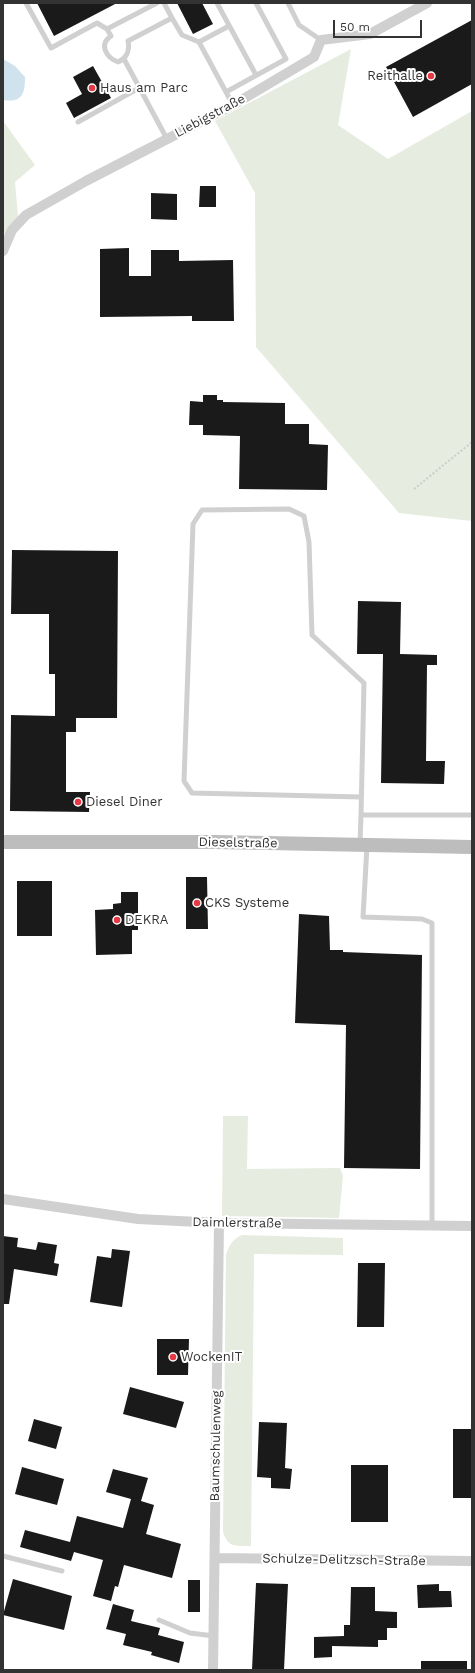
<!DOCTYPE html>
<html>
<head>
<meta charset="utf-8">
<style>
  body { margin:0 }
  #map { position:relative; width:475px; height:1673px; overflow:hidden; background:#fff; font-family:"Work Sans",sans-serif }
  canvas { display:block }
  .frame { position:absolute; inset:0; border:4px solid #333; pointer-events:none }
  .scale { position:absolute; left:333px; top:20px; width:89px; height:18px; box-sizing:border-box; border:2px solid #333; border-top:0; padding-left:5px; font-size:12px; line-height:14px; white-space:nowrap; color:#333; -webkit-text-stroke:3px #fff; paint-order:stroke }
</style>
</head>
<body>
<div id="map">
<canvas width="475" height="1673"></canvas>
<div class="frame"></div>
<div class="scale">50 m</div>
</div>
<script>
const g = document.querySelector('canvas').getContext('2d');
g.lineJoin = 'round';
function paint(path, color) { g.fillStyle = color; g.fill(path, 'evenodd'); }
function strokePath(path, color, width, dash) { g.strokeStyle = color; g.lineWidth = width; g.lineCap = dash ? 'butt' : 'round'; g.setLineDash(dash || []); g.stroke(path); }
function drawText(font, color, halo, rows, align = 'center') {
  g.font = font + ' "Work Sans",sans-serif'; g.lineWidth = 4; g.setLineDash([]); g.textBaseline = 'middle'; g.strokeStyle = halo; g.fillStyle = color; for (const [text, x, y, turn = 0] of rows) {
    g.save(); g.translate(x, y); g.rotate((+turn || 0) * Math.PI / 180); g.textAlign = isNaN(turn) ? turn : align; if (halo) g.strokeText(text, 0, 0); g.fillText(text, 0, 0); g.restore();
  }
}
const green = new Path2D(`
  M351,49L338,125L388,159L472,111V521L399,513L256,347L255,193L215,121Z
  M3,121L35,165L15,182L18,217L12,230L3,235Z
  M223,1116H248L247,1169L340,1168L343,1176L339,1218L222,1216Z
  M242,1235L343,1238V1255L254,1254L251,1546C236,1546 227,1548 223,1531L226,1255C229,1245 233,1239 242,1235Z`);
const water = new Path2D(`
  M3,59L15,66L25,77C25,94 22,103 3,100Z`);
const building = new Path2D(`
  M37,3H117L54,36Z
  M177,3H202L213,24L193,34Z
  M472,20V84L413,117L386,67Z
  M93,66L111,98L74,118L66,103L82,94L73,77Z
  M200,186H216V207H199Z
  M151,193L177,194V220L151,219Z
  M129,248V276H151V250H179V261L233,260L234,321H192V316L100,317V249Z
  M203,395H217V400H223V402L285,403V424H309V444L328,445L327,490L239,489L240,436L203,435V425H189L190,401L203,402Z
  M12,550L118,551L117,718H76V732H66V792H90L89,812L10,811L11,715L55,716V674H49V614H11Z
  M358,601L401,602L400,654L437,655V665H427L426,761H445L444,784L381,783L383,654H357Z
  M186,877H207L208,929H186Z
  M17,881H52V936H17Z
  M121,892H138V930H132V954L96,955L95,910L113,909V904L121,903Z
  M299,914L329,916L330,950H343V952L422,955L420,1169L344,1168L346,1025L295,1023Z
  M3,1236L18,1238L17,1247L36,1250L38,1242L57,1245L54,1263L59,1264L57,1276L14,1269L9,1304H3Z
  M112,1249L130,1251L122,1307L90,1302L97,1256L111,1258Z
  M358,1263H385L384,1327H357Z
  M157,1339H189L188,1375H157Z
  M130,1387L184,1402L176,1428L123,1414Z
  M34,1419L62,1427L56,1449L28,1441Z
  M259,1422L287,1423L285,1468L292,1469L290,1489L271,1488V1478L257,1477Z
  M453,1429H472V1498H453Z
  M351,1465H388V1522H351Z
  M22,1467L64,1479L57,1505L15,1494Z
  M113,1469L148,1478L141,1501L154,1505L146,1534L181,1544L172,1578L124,1565L118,1587L115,1586L111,1601L93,1596L103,1560L74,1552L71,1561L20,1547L25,1530L70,1542L77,1516L123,1528L131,1499L106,1492Z
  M13,1579L72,1596L64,1630L3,1615Z
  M188,1580H200V1612H188Z
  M256,1583L288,1584L284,1670H252Z
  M439,1584V1591H451L452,1607L418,1608L417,1585Z
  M351,1587H375V1611L397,1612V1628H387V1640H378V1647L332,1646V1657L314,1658V1637L344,1636V1625H350Z
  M113,1604L134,1610L131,1621L160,1628L158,1635L184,1642L179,1663L151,1655L152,1652L123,1645L126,1634L106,1629Z
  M421,1661H467V1670H421Z`);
const path = new Path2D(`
  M414,489L472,442`);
const lane = new Path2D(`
  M26,3L51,48L97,23L107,29
  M157,3L107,29L111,36C98,45 107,58 118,62C127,58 130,50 128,41L172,18L182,35L199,42L233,105
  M164,3L172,18
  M217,3L256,75
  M288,3L299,25L321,40
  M199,42L229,26
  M124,59L167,139
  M226,92L286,59L256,3
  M78,122L139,88
  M361,815L364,683L312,635L309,542L304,516L289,509L202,510L193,524L184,781L192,793L361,797
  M360,844L361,815H472
  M367,846L363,917L422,919L432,923V1226
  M3,1556L62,1571
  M159,1620L190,1633L214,1636`);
const street = new Path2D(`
  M3,251L12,230L26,215L86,181L233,105L314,57L321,40L370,34L427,3
  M3,1199L138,1219L219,1223L472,1226
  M215,1558L472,1561
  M213,1670L219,1223`);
const secondary = new Path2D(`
  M3,842H215L472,847`);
const markers = [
  [431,76,4,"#e63946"],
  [92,88,4,"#e63946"],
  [78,802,4,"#e63946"],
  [197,903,4,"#e63946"],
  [117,920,4,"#e63946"],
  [173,1357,4,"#e63946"]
];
const poiNames = [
  ["Reithalle",423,76,"right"],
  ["Haus am Parc",100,88],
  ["Diesel Diner",86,802],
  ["CKS Systeme",205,903],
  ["DEKRA",125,920],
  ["WockenIT",181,1357]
];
const streetNames = [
  ["Liebigstraße",210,116,-28],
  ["Dieselstraße",238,843,1],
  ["Daimlerstraße",237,1223,1],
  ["Baumschulenweg",216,1446,-89],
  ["Schulze-Delitzsch-Straße",344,1560,1]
];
paint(green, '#e6ecdf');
paint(water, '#cfe2ee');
paint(building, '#1a1a1a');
strokePath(path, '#cdcdcd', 2, [2, 2]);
strokePath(lane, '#d0d0d0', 5);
strokePath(street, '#d0d0d0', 10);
strokePath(secondary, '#bdbdbd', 14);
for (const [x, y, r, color] of markers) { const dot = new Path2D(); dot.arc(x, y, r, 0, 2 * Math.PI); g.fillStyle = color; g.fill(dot); strokePath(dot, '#fff', 1.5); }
drawText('13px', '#333', '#fff', poiNames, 'left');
drawText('13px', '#333', '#fff', streetNames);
</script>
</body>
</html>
